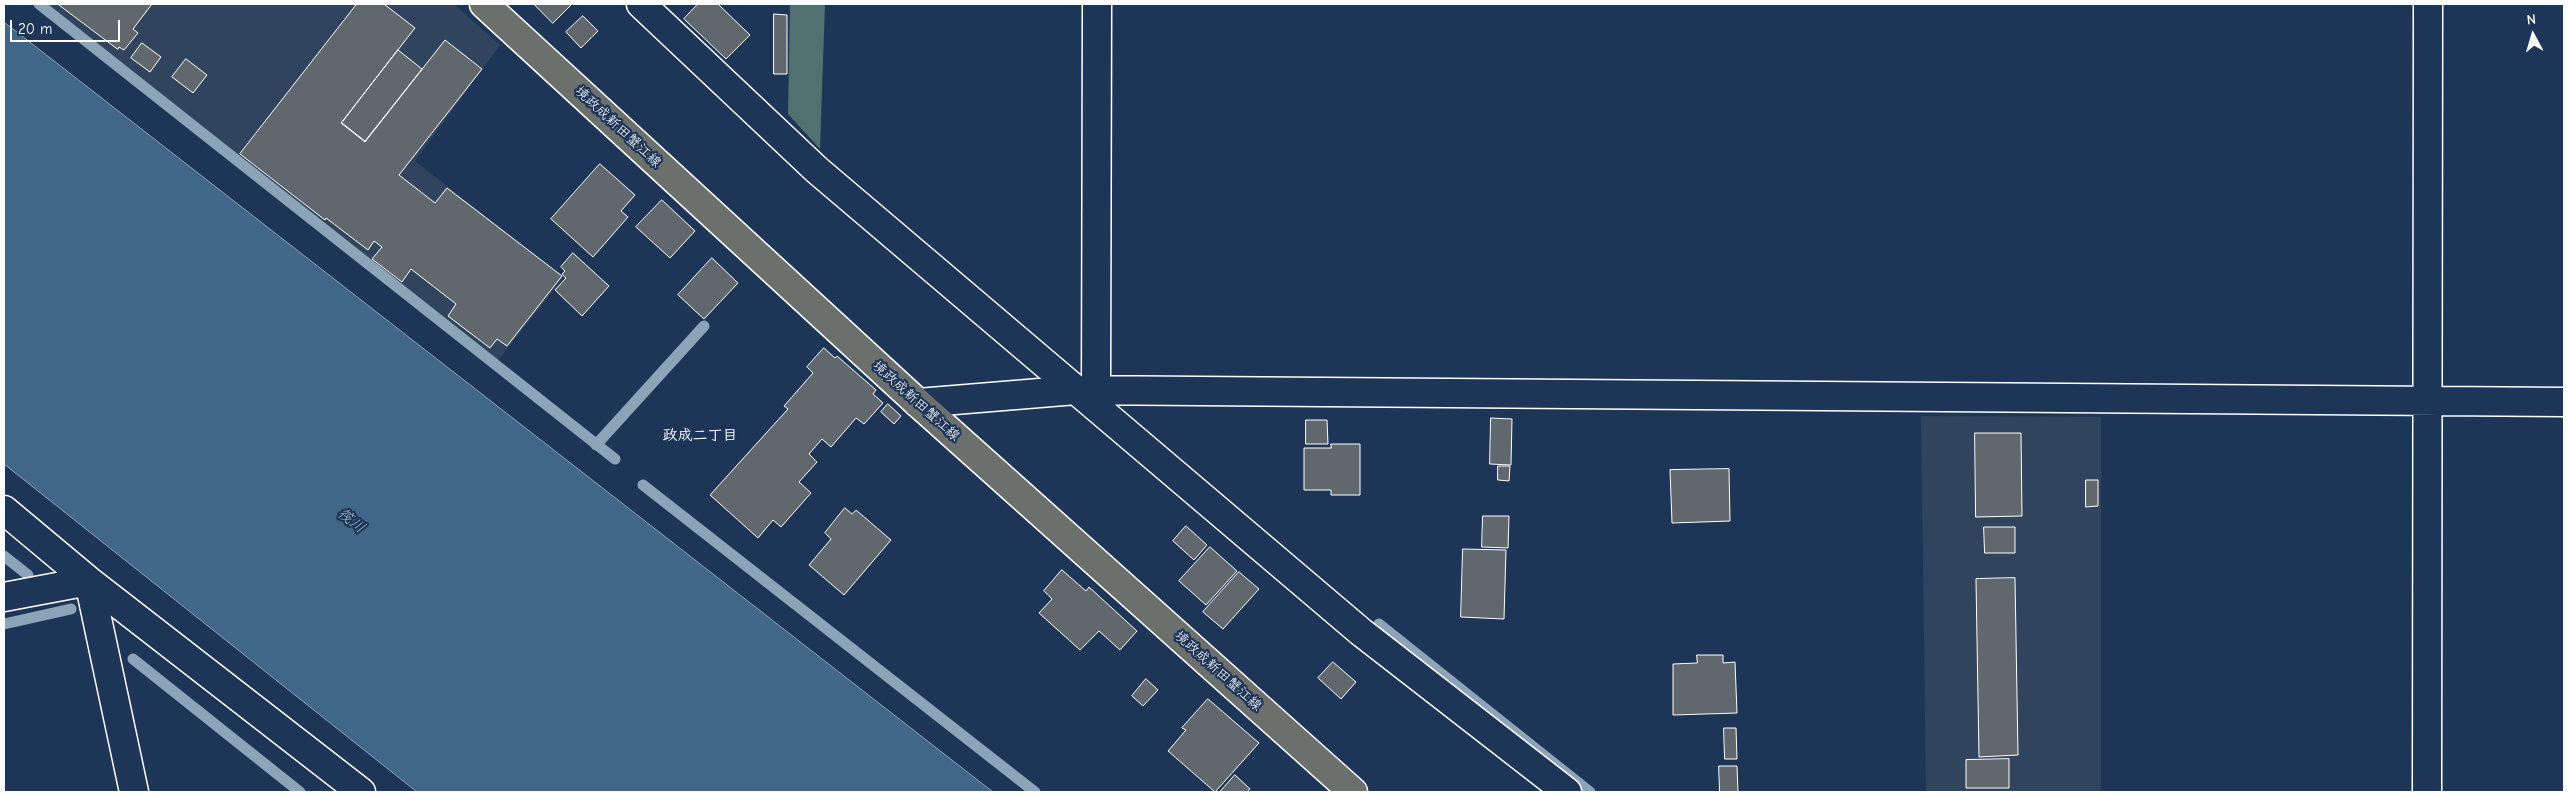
<!DOCTYPE html>
<html>
<head>
<meta charset="utf-8">
<style>
  body { margin:0 }
  #map { position:relative; width:2568px; height:796px; overflow:hidden; background:#1d3557; font-family:"Comic Neue",sans-serif }
  canvas { display:block }
  .frame { position:absolute; inset:0; border:5px solid #fff; pointer-events:none }
  .north { position:absolute; left:2508px; top:10px; width:50px; height:50px; -webkit-text-stroke:4px #1d3557; paint-order:stroke; rotate:354deg; font-size:14px; font-weight:700; line-height:20px; text-align:center; color:#fff }
  .north::after { content:''; display:block; margin:auto; width:18px; height:22px; background:#fff; clip-path:polygon(50% 0,100% 100%,50% 72%,0 100%) }
  .scale { position:absolute; left:10px; top:20px; width:110px; height:22px; box-sizing:border-box; border:2px solid #fff; border-top:0; padding-left:6px; font-size:15px; line-height:18px; white-space:nowrap; color:#fff; -webkit-text-stroke:4px #1d3557; paint-order:stroke }
</style>
</head>
<body>
<div id="map">
<canvas width="2568" height="796"></canvas>
<div class="frame"></div>
<div class="north">N</div>
<div class="scale">20 m</div>
</div>
<script>
const g = document.querySelector('canvas').getContext('2d');
g.lineJoin = 'round';
function paint(path, color) { g.fillStyle = color; g.fill(path, 'evenodd'); }
function strokePath(path, color, width, dash) { g.strokeStyle = color; g.lineWidth = width; g.lineCap = dash ? 'butt' : 'round'; g.setLineDash(dash || []); g.stroke(path); }
function drawText(font, color, halo, rows, align = 'center') {
  g.font = font + ' "Comic Neue","Klee One",sans-serif'; g.lineWidth = 4.5; g.setLineDash([]); g.textBaseline = 'middle'; g.strokeStyle = halo; g.fillStyle = color; for (const [text, x, y, turn = 0] of rows) {
    g.save(); g.translate(x, y); g.rotate((+turn || 0) * Math.PI / 180); g.textAlign = isNaN(turn) ? turn : align; if (halo) g.strokeText(text, 0, 0); g.fillText(text, 0, 0); g.restore();
  }
}
const built = new Path2D(`
  M44,4H454L500,45L415,161L564,277L496,363Z
  M1921,416L2101,417V792H1926Z`);
const green = new Path2D(`
  M790,4H825L820,149L788,114Z`);
const water = new Path2D(`
  M4,22L993,792H417L4,464Z`);
const stream = new Path2D(`
  M39,4L615,459
  M596,445L704,326
  M643,485L1035,792
  M4,556L28,575
  M4,624L71,609
  M1379,624L1590,792
  M133,659L300,792`);
const building = new Path2D(`
  M58,4H152L133,29L138,33L124,50L119,47L118,49Z
  M357,4H384L415,28L341,123L365,142L445,40L482,69L399,175L435,203L447,188L562,276L507,346L497,339L490,348L448,316L456,304L411,269L402,282L372,259L382,247L374,241L368,250L326,218L325,220L240,154Z
  M534,4H572L553,23Z
  M698,4H718L750,35L726,59L684,19Z
  M774,14L787,15V74H774Z
  M583,16L598,31L581,48L566,32Z
  M142,43L161,57L150,72L131,58Z
  M398,50L422,69L365,141L342,123Z
  M186,59L207,75L193,93L172,77Z
  M600,164L635,195L621,211L628,217L593,257L551,219Z
  M662,200L695,231L670,258L636,227Z
  M573,253L609,286L582,316L555,290L566,278L562,274L565,271L561,267Z
  M712,258L738,283L704,319L678,295Z
  M824,348L835,358L837,356L876,390L873,394L883,403L864,424L856,418L831,447L822,439L809,454L817,462L799,482L811,493L781,527L773,520L758,538L710,495L788,409L784,406L813,373L807,367Z
  M888,404L901,416L894,424L881,412Z
  M1491,418L1512,419L1511,465L1490,464Z
  M1306,420H1327L1328,444H1306Z
  M1975,433H2021L2022,516L1976,517Z
  M1331,444H1360V495H1331V490H1304V448H1331Z
  M1498,466H1510L1509,481L1498,480Z
  M1729,469L1730,521L1672,523L1670,470Z
  M2086,480H2098V506L2086,507Z
  M845,508L852,514L856,510L891,540L844,595L809,565L831,539L825,533Z
  M1483,516H1509L1508,548L1482,547Z
  M1186,526L1207,545L1194,560L1173,541Z
  M1984,527H2015V553H1985Z
  M1210,547L1237,571L1206,605L1179,581Z
  M1463,549L1506,550L1504,619L1461,617Z
  M1062,570L1086,591L1089,587L1137,631L1120,650L1099,631L1080,650L1039,613L1052,599L1044,591Z
  M1239,572L1259,589L1223,629L1203,612Z
  M2015,578L2018,755L1979,757L1976,579Z
  M1697,655H1723V663L1735,662L1737,713L1673,715V664L1697,663Z
  M1333,662L1356,682L1341,699L1318,678Z
  M1146,679L1158,690L1143,706L1132,696Z
  M1208,699L1259,743L1215,792L1168,751L1186,730L1182,728Z
  M1724,728H1736L1737,759H1725Z
  M2009,759V788H1966V760Z
  M1719,766H1737L1738,792H1720Z
  M1235,775L1250,789L1247,792H1220Z`);
const minor = new Path2D(`
  M641,4L817,170L1361,632L1567,792
  M1096,391L1097,4
  M918,403L1076,390L2564,402
  M4,510L89,581L361,792
  M89,581L134,792
  M4,597L89,581
  M2427,792L2428,4`);
const major = new Path2D(`
  M484,4L918,403L1353,792`);
const streetNames = [
  ["境政成新田蟹江線",618,127,43],
  ["境政成新田蟹江線",916,401,42],
  ["境政成新田蟹江線",1218,671,42]
];
const neighbourhoodNames = [
  ["政成二丁目",700,436]
];
const waterNames = [
  ["筏川",351,521,38]
];
paint(built, '#31445e');
paint(green, '#52706f');
paint(water, '#406788');
strokePath(water, '#8ca4b8', 1);
strokePath(stream, '#8ca4b8', 11);
paint(building, '#61686d');
strokePath(building, '#fff', 1);
strokePath(minor, '#fff', 31);
strokePath(major, '#fff', 31);
strokePath(minor, '#1d3557', 28);
strokePath(major, '#6c706d', 28);
drawText('14px', '#fff', '#1d3557', streetNames);
drawText('bold 15px', '#fff', '#1d3557', neighbourhoodNames);
drawText('italic 15px', '#b3c2cf', '#1d3557', waterNames);
</script>
</body>
</html>
